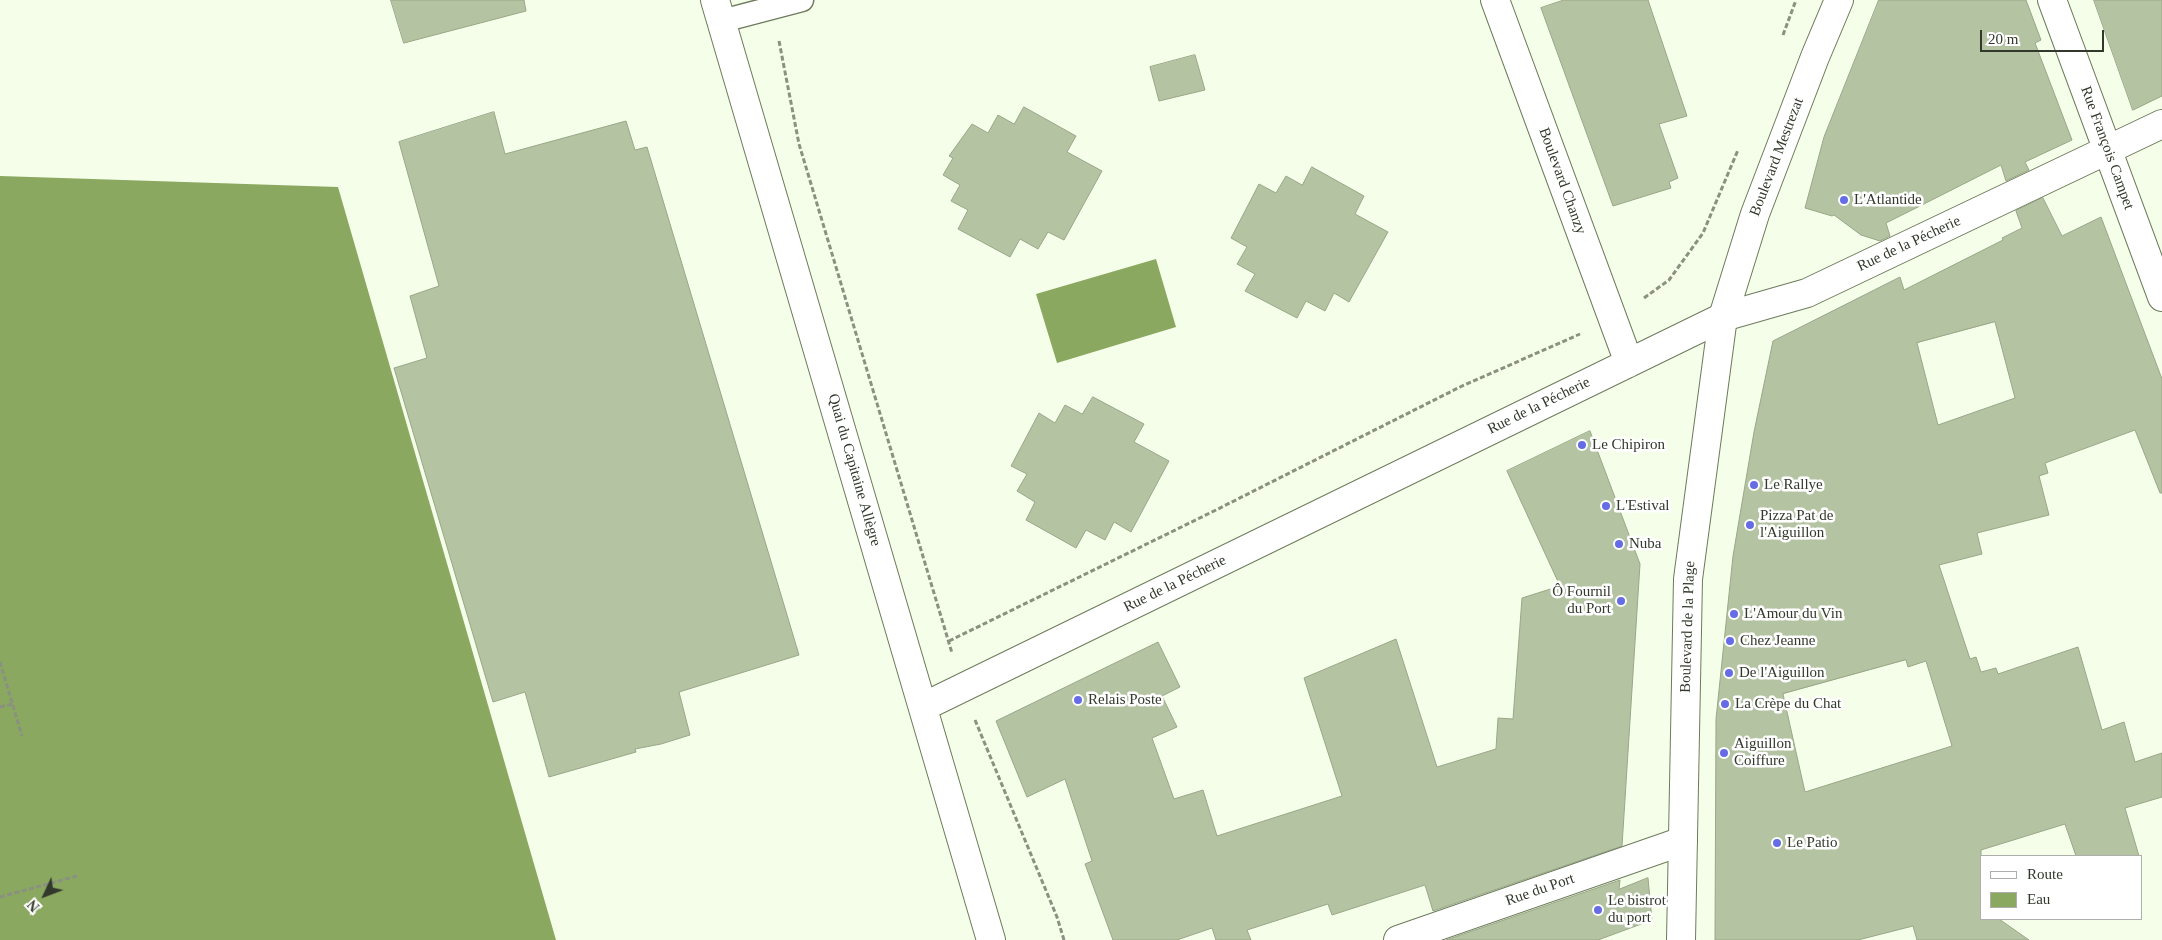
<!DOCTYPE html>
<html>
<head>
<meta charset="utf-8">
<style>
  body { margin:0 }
  #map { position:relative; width:2162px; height:940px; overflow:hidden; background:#f5fee9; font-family:Georgia,serif }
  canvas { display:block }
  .legend { position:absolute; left:1980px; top:855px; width:162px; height:65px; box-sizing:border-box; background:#fff; border:1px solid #adafaa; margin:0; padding:6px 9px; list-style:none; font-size:15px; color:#32382b }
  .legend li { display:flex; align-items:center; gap:10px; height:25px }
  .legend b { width:25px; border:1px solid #adafaa }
  .north { position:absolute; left:20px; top:870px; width:50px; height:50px; -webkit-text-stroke:4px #fff; paint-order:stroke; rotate:227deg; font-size:14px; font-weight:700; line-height:20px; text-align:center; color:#32382b }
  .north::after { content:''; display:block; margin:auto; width:18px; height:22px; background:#32382b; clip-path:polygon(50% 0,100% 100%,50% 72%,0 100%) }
  .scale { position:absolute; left:1980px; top:30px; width:124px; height:22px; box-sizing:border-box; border:2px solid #32382b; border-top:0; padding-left:6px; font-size:15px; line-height:18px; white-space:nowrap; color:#32382b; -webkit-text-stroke:4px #fff; paint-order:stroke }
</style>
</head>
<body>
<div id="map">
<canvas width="2162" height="940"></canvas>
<ul class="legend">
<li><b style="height:6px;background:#fff"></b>Route</li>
<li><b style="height:14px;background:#8aa860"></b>Eau</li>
</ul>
<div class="north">N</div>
<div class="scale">20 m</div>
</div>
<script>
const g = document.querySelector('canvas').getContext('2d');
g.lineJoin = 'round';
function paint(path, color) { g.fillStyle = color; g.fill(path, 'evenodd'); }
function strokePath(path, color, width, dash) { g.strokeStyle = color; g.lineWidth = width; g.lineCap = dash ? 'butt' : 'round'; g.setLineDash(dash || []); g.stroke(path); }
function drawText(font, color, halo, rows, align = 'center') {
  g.font = font + ' Georgia,serif'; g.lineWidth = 5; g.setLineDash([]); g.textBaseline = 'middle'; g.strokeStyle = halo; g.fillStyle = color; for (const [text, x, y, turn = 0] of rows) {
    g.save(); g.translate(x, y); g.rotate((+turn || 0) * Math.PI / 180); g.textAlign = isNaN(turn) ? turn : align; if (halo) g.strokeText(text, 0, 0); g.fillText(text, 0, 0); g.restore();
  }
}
const water = new Path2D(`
  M0,176L338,187L556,940H0Z
  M1156,259L1176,327L1057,363L1036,294Z`);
const building = new Path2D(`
  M391,0H524L526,11L404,43Z
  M1564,0H1648L1687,116L1659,124L1678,178L1669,182L1671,188L1613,206L1541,8Z
  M1879,0H2026L2041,40L2035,43L2072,140L2025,162L2029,170L2006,181L2001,165L1910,211L1886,223L1890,236L1880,241L1861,235L1834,215L1832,216L1805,208L1824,137Z
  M2094,0H2162V96L2133,110Z
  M1195,55L1205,90L1159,101L1150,67Z
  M1024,107L1076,136L1067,152L1102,171L1064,240L1048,232L1038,249L1020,239L1010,257L958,229L968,210L951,201L960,185L943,175L953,158L949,156L972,124L988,133L998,115L1014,124Z
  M494,112L505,154L626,121L635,150L647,147L799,655L679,692L690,735L661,744L635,749L636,752L549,777L525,692L493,702L394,368L427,358L410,296L439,286L399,142Z
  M1312,167L1364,196L1355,214L1388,232L1349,302L1334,293L1325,311L1306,301L1297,318L1245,291L1255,274L1237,264L1247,247L1231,238L1259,184L1276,193L1286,176L1302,185Z
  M2043,198L2062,236L2101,217L2162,379V493H2160L2135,430L2045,463L2048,473L2039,476L2049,515L1977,533L1982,554L1939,565L1970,659L1976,657L1981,672L1996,668L1998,674L2078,647L2102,730L2124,722L2135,762L2162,753V797L2125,808L2139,856H2076L2065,824L1981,850V919H1999L2029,940H1917L1913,926L1858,940H1715L1716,719L1733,556L1754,432L1773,341L1900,277L1904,290L2003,240L2002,238L2022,228L2016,211ZM1995,322L2015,398L1938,425L1917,343ZM1906,660L1908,667L1926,661L1952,746L1805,792L1783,694Z
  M1093,397L1144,424L1134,442L1169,461L1131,532L1114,522L1105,540L1086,530L1076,548L1026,520L1035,502L1017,491L1027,474L1011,466L1039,413L1055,423L1065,405L1082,414Z
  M1590,431L1640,564L1622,846L1433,911L1425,885L1332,915L1328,904L1247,930L1251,940H1216L1212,928L1177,940H1113L1085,864L1092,861L1065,779L1027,797L996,721L1158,642L1180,687L1162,696L1177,727L1152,738L1174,799L1203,790L1217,836L1342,796L1304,678L1396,639L1437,767L1496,749L1498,718L1513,719L1522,598L1560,586L1507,471Z
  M1648,878L1652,920L1598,940H1446L1620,880L1619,889Z`);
const path = new Path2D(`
  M1783,35L1796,0
  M779,41L799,144L952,653
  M1644,298L1669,280L1703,233L1738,150
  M949,641L1216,510L1460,387L1580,334
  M0,662L22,736
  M0,707L12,704
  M975,720L1057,917L1064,940
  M0,897L77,876`);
const service = new Path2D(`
  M722,21L802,0`);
const pedestrian = new Path2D(`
  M1398,940L1683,841`);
const minor = new Path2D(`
  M715,0L991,940
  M1495,0L1629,363
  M2052,0L2162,297
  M923,707L1723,317L1807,293L2162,124`);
const secondary = new Path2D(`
  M1681,940L1688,579L1723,317L1755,214L1815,57L1839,0`);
const markers = [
  [1844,200,5,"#666ce5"],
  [1582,445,5,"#666ce5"],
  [1754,485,5,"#666ce5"],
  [1606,506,5,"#666ce5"],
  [1750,525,5,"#666ce5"],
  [1619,544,5,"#666ce5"],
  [1621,601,5,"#666ce5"],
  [1734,614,5,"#666ce5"],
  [1730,641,5,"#666ce5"],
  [1729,673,5,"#666ce5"],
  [1078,700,5,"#666ce5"],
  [1725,704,5,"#666ce5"],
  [1724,753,5,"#666ce5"],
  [1777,843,5,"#666ce5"],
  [1598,910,5,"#666ce5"]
];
const streetNames = [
  ["Rue François Campet",2107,148,70],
  ["Boulevard Mestrezat",1777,157,-69],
  ["Boulevard Chanzy",1562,181,70],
  ["Rue de la Pécherie",1909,244,-25],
  ["Rue de la Pécherie",1539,406,-26],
  ["Quai du Capitaine Allègre",854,470,74],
  ["Rue de la Pécherie",1175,584,-26],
  ["Boulevard de la Plage",1688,627,-88],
  ["Rue du Port",1540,890,-19]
];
const poiNames = [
  ["L'Atlantide",1854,200],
  ["Le Chipiron",1592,445],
  ["Le Rallye",1764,485],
  ["L'Estival",1616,506],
  ["Pizza Pat de",1760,516],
  ["l'Aiguillon",1760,533],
  ["Nuba",1629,544],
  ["Ô Fournil",1611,592,"right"],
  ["du Port",1611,609,"right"],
  ["L'Amour du Vin",1744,614],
  ["Chez Jeanne",1740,641],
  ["De l'Aiguillon",1739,673],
  ["Relais Poste",1088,700],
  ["La Crèpe du Chat",1735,704],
  ["Aiguillon",1734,744],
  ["Coiffure",1734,761],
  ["Le Patio",1787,843],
  ["Le bistrot",1608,901],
  ["du port",1608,918]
];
paint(water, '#8aa860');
paint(building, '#b4c3a2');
strokePath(building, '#99a787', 1);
strokePath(service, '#6d7b5c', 25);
strokePath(pedestrian, '#6d7b5c', 30);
strokePath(minor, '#6d7b5c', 30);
strokePath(secondary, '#6d7b5c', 30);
strokePath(path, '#8a9181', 3, [5, 2.5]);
strokePath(service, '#fff', 22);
strokePath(pedestrian, '#fff', 28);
strokePath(minor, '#fff', 28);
strokePath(secondary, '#fff', 28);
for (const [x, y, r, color] of markers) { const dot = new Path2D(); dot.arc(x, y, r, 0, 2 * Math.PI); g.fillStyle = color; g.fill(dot); strokePath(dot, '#fff', 2); }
drawText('15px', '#32382b', '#fff', streetNames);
drawText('15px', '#32382b', '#fff', poiNames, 'left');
</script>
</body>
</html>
